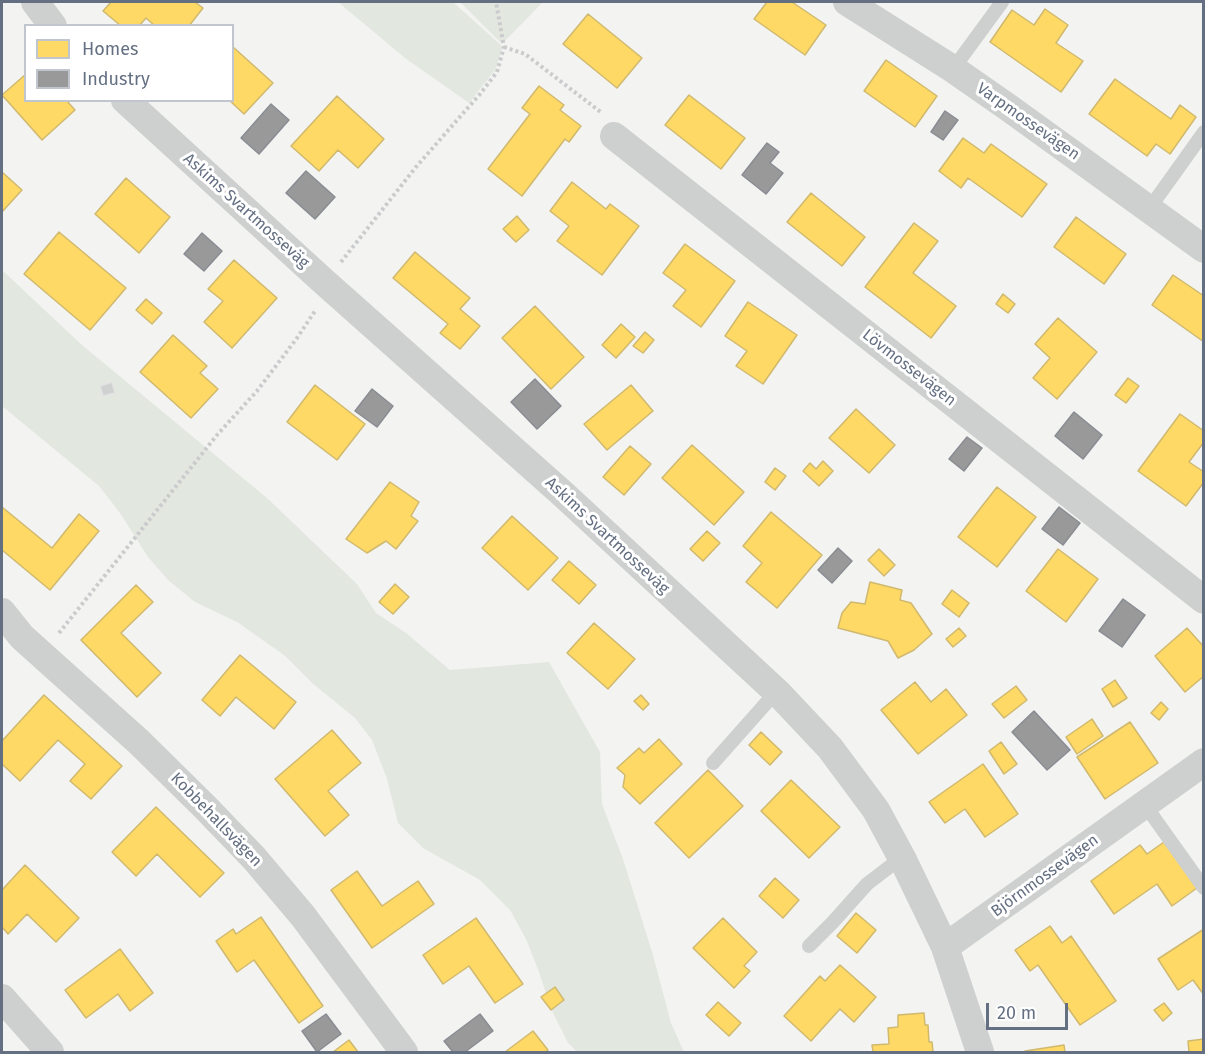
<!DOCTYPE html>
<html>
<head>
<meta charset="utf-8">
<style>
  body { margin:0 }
  #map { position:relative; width:1205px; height:1054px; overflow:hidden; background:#f3f4f2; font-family:"Fira Sans",sans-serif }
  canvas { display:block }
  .frame { position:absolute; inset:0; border:3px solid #646f82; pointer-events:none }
  .legend { position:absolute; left:24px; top:24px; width:210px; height:78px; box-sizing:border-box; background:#fff; border:2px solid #c1c5cd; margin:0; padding:8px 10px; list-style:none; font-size:18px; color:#646f82 }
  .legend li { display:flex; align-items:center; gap:12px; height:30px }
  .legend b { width:30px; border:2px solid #c1c5cd }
  .scale { position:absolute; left:986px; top:1003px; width:82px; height:27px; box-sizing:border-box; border:3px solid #646f82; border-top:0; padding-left:8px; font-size:18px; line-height:21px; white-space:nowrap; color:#646f82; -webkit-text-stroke:4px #fff; paint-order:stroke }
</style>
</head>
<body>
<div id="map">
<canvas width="1205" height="1054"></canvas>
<div class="frame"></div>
<ul class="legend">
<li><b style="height:16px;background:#ffd966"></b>Homes</li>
<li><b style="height:16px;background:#999"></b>Industry</li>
</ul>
<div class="scale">20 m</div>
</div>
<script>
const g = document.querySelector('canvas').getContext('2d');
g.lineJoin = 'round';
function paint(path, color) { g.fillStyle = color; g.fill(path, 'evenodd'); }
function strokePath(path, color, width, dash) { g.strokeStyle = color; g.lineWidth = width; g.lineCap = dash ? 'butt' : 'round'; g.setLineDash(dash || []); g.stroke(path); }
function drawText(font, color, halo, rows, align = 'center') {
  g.font = font + ' "Fira Sans",sans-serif'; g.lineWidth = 6; g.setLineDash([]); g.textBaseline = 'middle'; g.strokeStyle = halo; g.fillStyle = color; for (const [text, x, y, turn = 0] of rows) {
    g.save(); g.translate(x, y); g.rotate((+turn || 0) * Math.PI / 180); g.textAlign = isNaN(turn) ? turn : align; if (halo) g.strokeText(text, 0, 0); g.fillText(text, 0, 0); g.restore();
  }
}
const green = new Path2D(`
  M338,2H453L503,47L495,70L469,103L405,58Z
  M460,2H543L502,44Z
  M2,270L82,345L267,498L357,584L376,613L406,633L450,670L549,662L600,752L602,804L623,859L653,955L671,1023L684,1052H577L568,1043L551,1009L539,972L526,939L510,910L480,880L423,848L398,823L387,779L372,740L355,718L312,683L284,655L237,622L195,602L168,580L148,557L120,513L99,486L2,406Z`);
const homes = new Path2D(`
  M111,2H195L203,8L189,26H155L146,18L139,26H121L103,11Z
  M767,2H792L826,25L805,55L754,19Z
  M1045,9L1068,25L1056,43L1083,61L1061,92L990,42L1012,10L1034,25Z
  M588,14L642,58L617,88L563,44Z
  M232,46L273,83L244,114L229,100H232Z
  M886,60L937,96L915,127L864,91Z
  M26,74V100H66L75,110L42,140L2,95Z
  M1115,79L1171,119L1180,105L1196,117L1170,154L1156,144L1147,156L1089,114Z
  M539,86L564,105L560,110L581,126L569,142L565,139L522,196L488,169L530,114L522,108Z
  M689,95L745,138L721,169L665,125Z
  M337,96L384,139L358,168L338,150L319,171L291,146Z
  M963,138L984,153L991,144L1047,184L1022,217L968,178L961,188L939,171Z
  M2,172L22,190L2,212Z
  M126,178L170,217L139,253L95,214Z
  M572,182L606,209L610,204L639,226L602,275L557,241L569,226L550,211Z
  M811,193L865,237L842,266L787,222Z
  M517,216L529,230L516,242L503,229Z
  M1076,217L1126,254L1104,284L1054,247Z
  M914,223L938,241L913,273L956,306L931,338L865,287Z
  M59,232L126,288L90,330L24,274Z
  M685,244L735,281L701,327L673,306L686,290L663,273Z
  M415,252L470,298L460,309L480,326L460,349L440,333L448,324L393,278Z
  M234,260L277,298L232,348L204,322L223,301L208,289Z
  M1173,275L1204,296V342L1152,305Z
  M1003,294L1015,304L1008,313L996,304Z
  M146,299L162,313L152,324L136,310Z
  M748,302L797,335L763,384L736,366L747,351L725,336Z
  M535,306L584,357L551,389L502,338Z
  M1058,318L1097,352L1057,399L1033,378L1050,358L1035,344Z
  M621,324L635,337L616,358L602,345Z
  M645,332L654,340L643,353L633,346Z
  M173,335L207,366L200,373L218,389L191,418L140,372Z
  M1128,378L1139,386L1126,403L1115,395Z
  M315,385L365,424L337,460L287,422Z
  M631,385L653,411L607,450L584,424Z
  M856,409L895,445L869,473L829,438Z
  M1180,414L1204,431V442L1189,462L1204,472V482L1186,506L1138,471Z
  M692,445L744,492L714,525L662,478Z
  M630,446L651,464L624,495L603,477Z
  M823,461L833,471L819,486L803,471L810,463L816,469Z
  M775,468L786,476L775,490L765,482Z
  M390,482L419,502L411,516L418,521L396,549L386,541L367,553L346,539Z
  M997,487L1036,517L997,567L958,537Z
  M2,507L52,548L79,514L99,531L50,590L2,550Z
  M771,512L822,555L777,608L746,582L762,563L743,546Z
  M512,516L558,558L528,590L482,548Z
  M707,531L720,543L703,561L690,549Z
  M879,549L895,565L884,576L868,560Z
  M1058,549L1098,579L1066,622L1026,591Z
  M569,561L596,585L579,604L552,580Z
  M870,582L902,590L900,600L911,603L932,634L914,650L898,658L888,641L838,628L842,613L851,602L865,604Z
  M395,584L409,597L393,614L379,602Z
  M136,585L153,602L121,633L161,673L137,697L81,640Z
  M952,590L969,603L959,617L942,604Z
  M594,623L635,659L608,689L567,653Z
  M959,628L966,636L953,647L946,639Z
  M1187,628L1204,647V676L1185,692L1155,656Z
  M240,655L296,702L274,729L236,697L220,716L202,700Z
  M1115,680L1127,698L1113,707L1102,689Z
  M915,682L931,702L946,689L967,715L918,754L881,710Z
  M1016,686L1027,700L1004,718L992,704Z
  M44,695L122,766L91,799L70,781L85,764L58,740L20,781L2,764V741Z
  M641,695L649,704L643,710L634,701Z
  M1161,702L1168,709L1159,720L1151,713Z
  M1092,719L1103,736L1077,754L1066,737Z
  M1130,722L1158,763L1105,799L1077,757Z
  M332,730L361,763L328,791L349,815L325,836L275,779Z
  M761,732L782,752L770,765L749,745Z
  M659,739L682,764L640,804L623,787L625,775L617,768L639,748L644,753Z
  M1001,742L1017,764L1004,774L989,751Z
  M983,764L1018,814L985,837L965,809L945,823L929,802Z
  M708,770L743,806L689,858L655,823Z
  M791,780L840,827L809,858L761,811Z
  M156,807L224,873L200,897L157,854L136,876L112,852Z
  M1164,842L1197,888L1172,906L1157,884L1114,914L1091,881L1140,845L1147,854Z
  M25,865L79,918L56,942L27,914L8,934L2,927V890Z
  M357,871L382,906L418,881L434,904L372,948L331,890Z
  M775,878L799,900L783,918L759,896Z
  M856,913L876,930L857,953L837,936Z
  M261,917L323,1006L299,1023L254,960L237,972L216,941L233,929L236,934Z
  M476,918L523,984L495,1003L469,966L443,984L423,955Z
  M723,918L757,952L744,966L750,971L734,988L693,948Z
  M1050,926L1062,943L1071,936L1116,1001L1080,1025L1038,965L1030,971L1015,950Z
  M1204,929V995L1193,980L1178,990L1158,959Z
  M120,949L153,993L130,1011L118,994L86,1018L65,990Z
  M840,965L876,997L854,1022L840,1009L811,1041L784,1016L820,976L825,981Z
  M555,987L564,1000L551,1010L541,997Z
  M718,1002L741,1023L729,1036L706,1015Z
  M1164,1003L1172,1013L1163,1021L1154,1010Z
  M924,1013L925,1025H928L929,1042H932L933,1052H873L872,1045L889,1044L888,1028L898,1027V1015Z
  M533,1031L548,1050L545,1052H505Z
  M1204,1039V1052H1189L1188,1041Z
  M349,1040L358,1052H333Z
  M1064,1045L1065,1052H1025V1051Z`);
const industry = new Path2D(`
  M271,104L289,120L259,154L241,138Z
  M945,111L958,120L943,140L931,132Z
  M767,143L779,152L770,163L783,173L766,194L742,175Z
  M306,171L335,197L315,219L286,193Z
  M202,233L222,251L204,271L184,254Z
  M535,379L561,406L537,429L511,402Z
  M372,389L393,406L377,427L355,411Z
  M1074,412L1102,435L1083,459L1055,436Z
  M967,437L982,448L964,471L949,459Z
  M1059,507L1080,523L1063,545L1042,529Z
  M838,548L852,561L832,583L818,570Z
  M1123,599L1145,615L1122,647L1099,631Z
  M1034,711L1070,750L1047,770L1012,732Z
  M326,1014L341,1034L317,1052L302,1031Z
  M480,1014L493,1031L465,1052H453L444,1041Z`);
const building = new Path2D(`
  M112,382L115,393L103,396L100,386Z`);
const path = new Path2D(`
  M504,47L525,54L602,113
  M341,262L416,167L480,94L497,72L504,47L496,2
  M59,633L217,435L257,391L297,338L315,311`);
const lane = new Path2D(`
  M953,69L1002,2
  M1149,209L1204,132
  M713,763L776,692
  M1145,805L1204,888
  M809,946L833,922L867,884L901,858`);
const street = new Path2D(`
  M35,2L53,26
  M847,2L953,69L1009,108L1204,249
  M125,100L322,280L564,495L779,694L830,748L876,810L904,862L945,947L980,1052
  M614,136L1204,600
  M2,612L22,637L139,742L206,808L254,858L303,916L404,1052
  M945,947L1204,762
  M2,998L50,1052`);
const streetNames = [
  ["Varpmossevägen",1028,122,35],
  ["Askims Svartmosseväg",246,211,42],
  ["Lövmossevägen",909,368,38],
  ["Askims Svartmosseväg",607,536,43],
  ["Kobbehallsvägen",216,820,46],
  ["Björnmossevägen",1045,876,-36]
];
paint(green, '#e2e7e0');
paint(homes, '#ffd966');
strokePath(homes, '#d0b96e', 1.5);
paint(industry, '#999');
strokePath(industry, '#898c92', 1.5);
paint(building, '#cfd0d0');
strokePath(building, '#e2e3e2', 1.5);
strokePath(path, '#cacbcc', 4, [3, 3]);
strokePath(lane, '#cecfcf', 14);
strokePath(street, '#cecfcf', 28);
drawText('16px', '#646f82', '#fff', streetNames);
</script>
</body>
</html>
